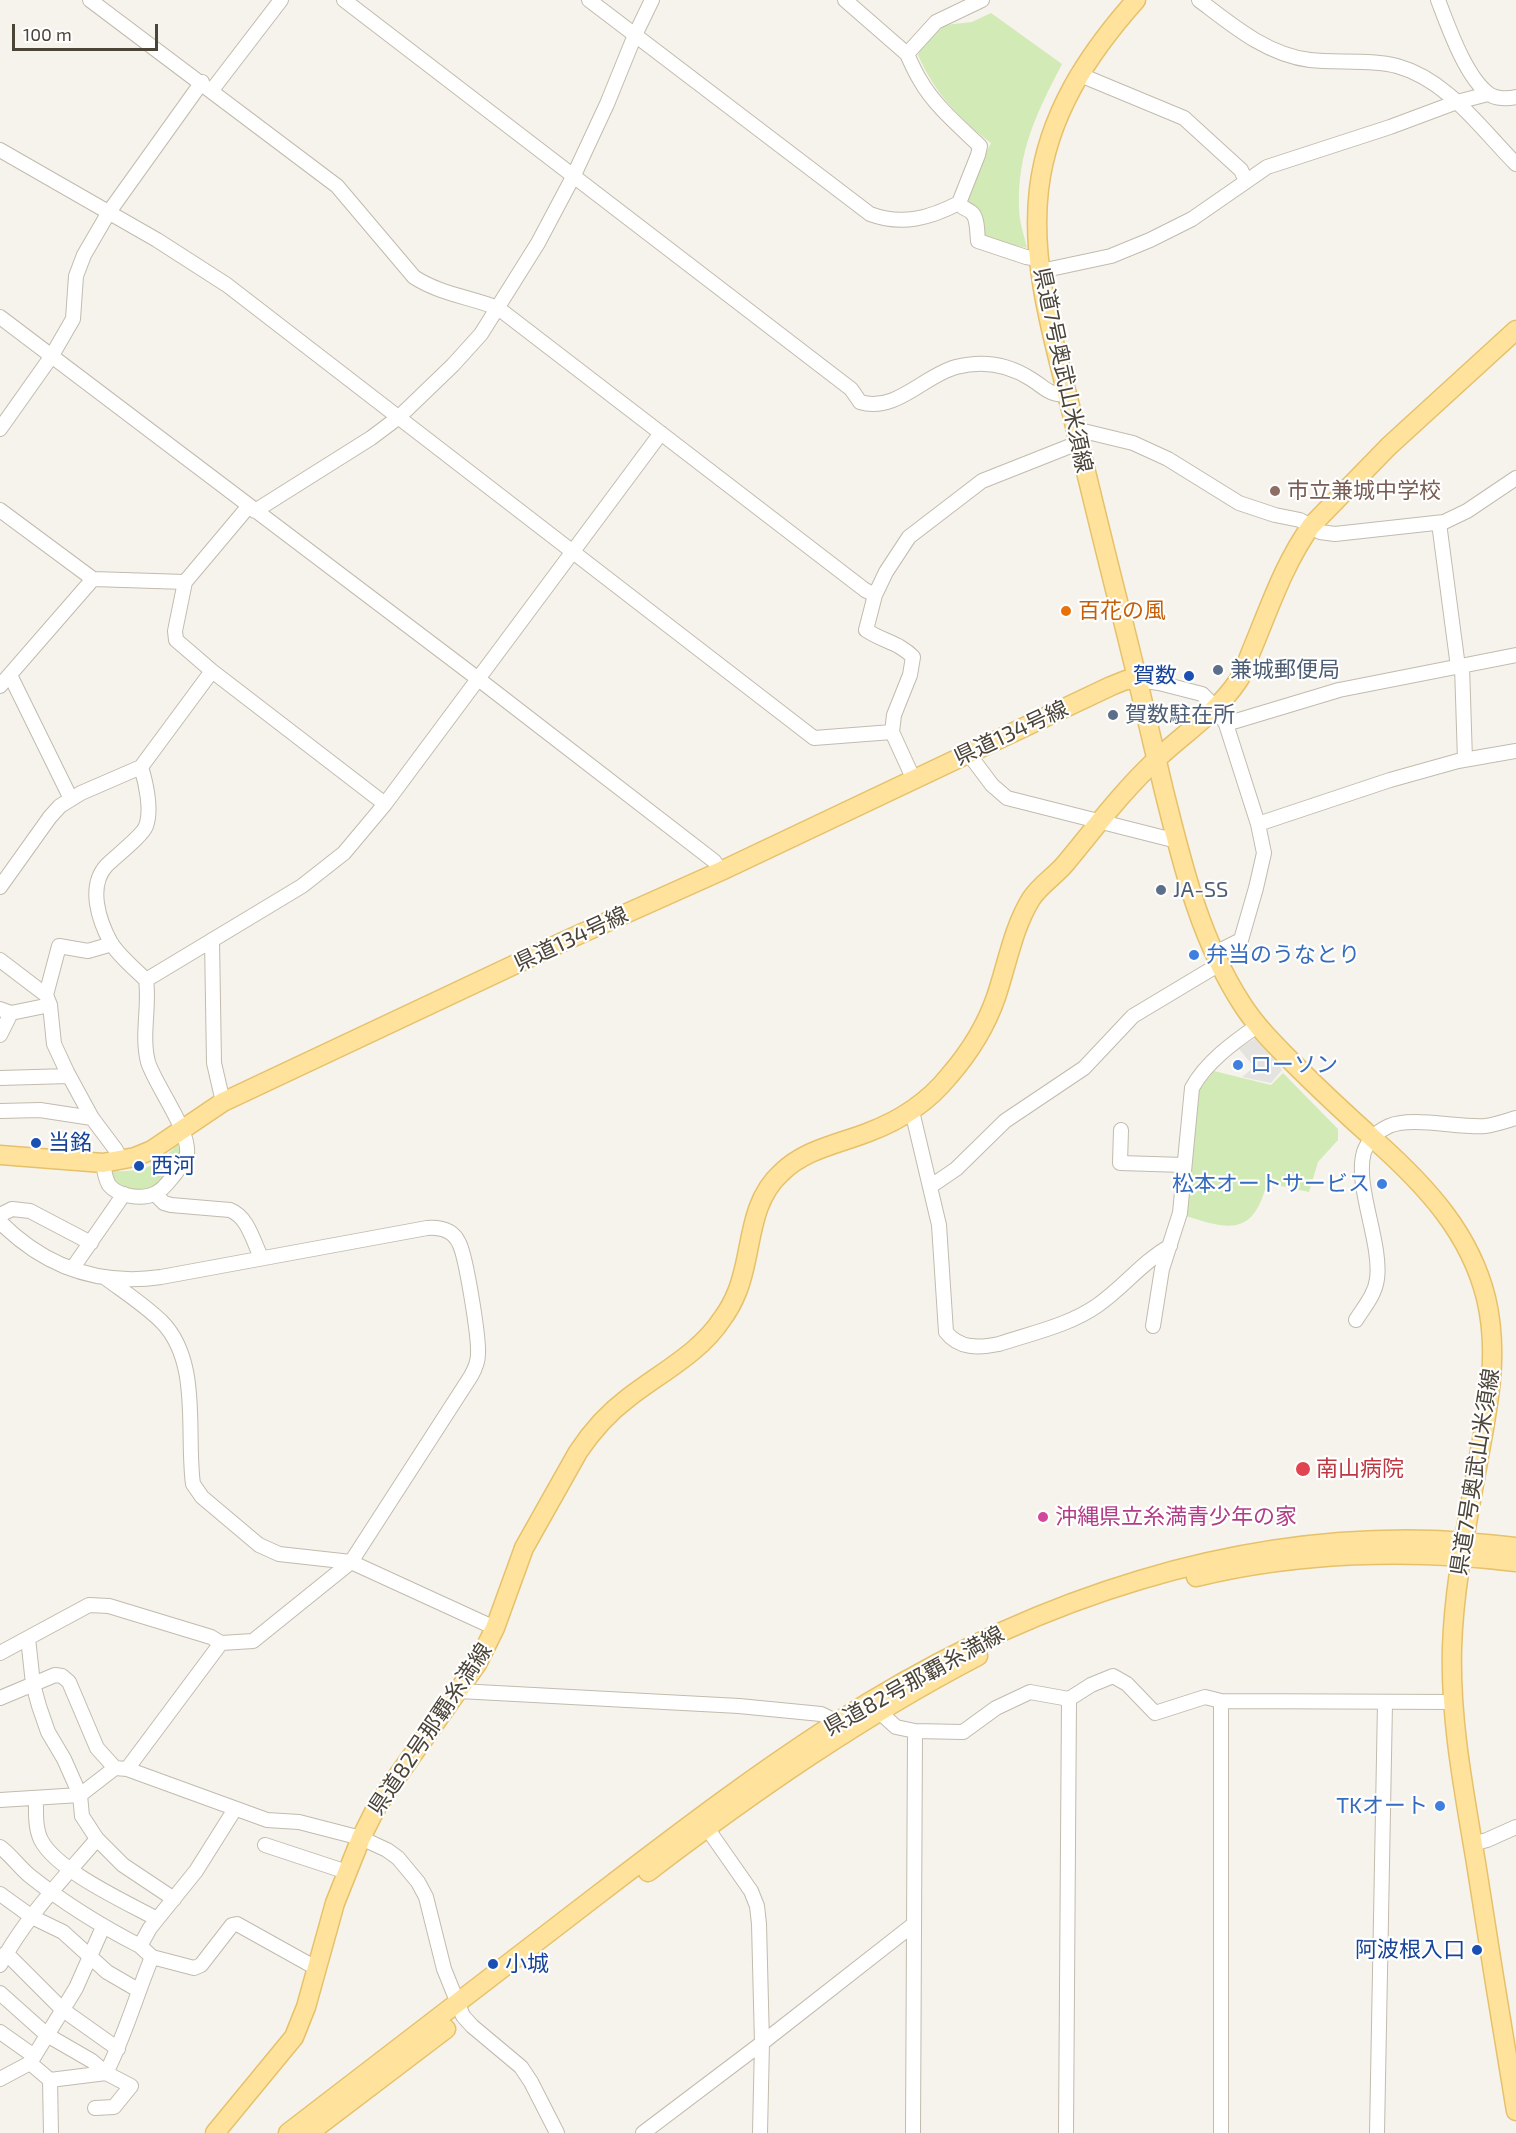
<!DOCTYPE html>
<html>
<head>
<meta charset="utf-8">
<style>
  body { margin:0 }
  #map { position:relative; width:1516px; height:2133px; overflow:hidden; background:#f6f3ec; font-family:"Exo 2",sans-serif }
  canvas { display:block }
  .scale { position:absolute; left:12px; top:24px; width:146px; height:27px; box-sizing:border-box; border:3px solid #4b4439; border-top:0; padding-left:8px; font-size:18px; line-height:21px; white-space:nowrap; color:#4b4439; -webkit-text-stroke:4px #fff; paint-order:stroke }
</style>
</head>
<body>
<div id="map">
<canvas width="1516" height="2133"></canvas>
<div class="scale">100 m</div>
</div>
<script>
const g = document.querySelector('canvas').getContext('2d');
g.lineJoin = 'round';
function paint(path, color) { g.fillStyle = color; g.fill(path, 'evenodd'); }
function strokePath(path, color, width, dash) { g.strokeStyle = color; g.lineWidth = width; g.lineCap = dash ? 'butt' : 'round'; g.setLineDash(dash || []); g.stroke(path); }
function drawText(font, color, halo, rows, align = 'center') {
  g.font = font + ' "Exo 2","Noto Sans JP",sans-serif'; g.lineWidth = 4.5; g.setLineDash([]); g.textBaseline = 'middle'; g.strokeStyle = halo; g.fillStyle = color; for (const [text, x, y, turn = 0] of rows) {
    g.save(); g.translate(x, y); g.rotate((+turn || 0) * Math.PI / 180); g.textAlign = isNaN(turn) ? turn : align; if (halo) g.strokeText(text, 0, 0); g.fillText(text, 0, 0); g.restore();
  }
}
const green = new Path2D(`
  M991,13L1062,64C1037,112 1017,152 1019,208C1019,221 1024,235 1027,248L981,238L962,201L991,143C959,119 934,92 918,55L924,43L945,25L972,22Z
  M1214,1071L1271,1085L1283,1073L1338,1129V1140L1318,1162L1309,1192L1267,1183C1253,1236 1230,1230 1186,1216L1197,1092Z
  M177,1145L180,1147L181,1155C163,1181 146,1204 114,1180L112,1171C144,1172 154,1168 177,1145Z`);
const parking = new Path2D(`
  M1258,1036L1282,1070L1271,1083L1242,1077L1254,1067L1239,1049Z`);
const minor = new Path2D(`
  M90,0L337,186L414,277C440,294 470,297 498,308L865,590L875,595
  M344,0L851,389L860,402C896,413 923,376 956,367C983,360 1008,364 1031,379C1047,389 1047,394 1067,395
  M589,0L870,214C902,226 930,218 959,203C963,209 966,208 971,212C978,217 977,233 978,241L1026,257L1039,259
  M845,0L907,54L936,22L982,0
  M1199,0C1232,25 1267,55 1310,60C1336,63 1373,59 1397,66C1448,80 1481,129 1516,164
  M1438,0C1448,26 1466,78 1489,94C1496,99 1508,99 1516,97
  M907,54C911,63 915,72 920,80C934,105 959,126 980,146L978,155L959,203
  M1078,74L1184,118L1241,170L1246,181
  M212,90L281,0
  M0,150L157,240L227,285L814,738L892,732
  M1041,271L1111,256L1150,240L1192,219L1267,167L1390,127L1457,102L1488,94
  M0,317L477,678L714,861L721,871
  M0,429L51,357L73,319L76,276L84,255L109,212L202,82
  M1075,429L1133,443L1168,459L1239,503L1275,515L1300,520L1320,532L1335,534L1444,522L1467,511L1516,478
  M248,507L185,582L175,631L176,640L212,671L385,804
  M0,510L93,579L185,582
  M255,511L371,438L399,417L453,365L481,334L538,243L573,177L607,104L635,35L652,0
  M1439,523L1458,667
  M1462,666L1465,760
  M10,675L71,799
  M1138,680L1159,683L1202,694L1216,708L1226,724L1258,824L1264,853L1256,888L1241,940L1213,954
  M0,686L93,579
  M1226,724L1339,690L1516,655
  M968,753L992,785L1007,798L1177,841
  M914,780L892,732L894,715L910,675L913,657C900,643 882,641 866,630L875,595L886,572L909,537L982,481L1078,443
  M1258,824L1390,780L1458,761L1516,751
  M0,887L50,817L60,806L81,793L141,767L212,671
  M212,940L214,1063L223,1102
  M0,960L46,995L50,1005L54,1044L67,1072L92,1118L116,1150L121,1161
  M146,980L302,886L344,853L385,804L661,433
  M46,995L59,946L88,951L112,944
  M0,1009L11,1013L50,1005
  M0,1035L11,1013
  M0,1078L69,1076
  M0,1111L40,1110L92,1118
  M912,1111L939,1225L946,1332C959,1349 979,1348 999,1344C1032,1333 1070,1325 1098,1305C1125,1286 1141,1263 1170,1246
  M1121,1130L1120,1163L1184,1165
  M103,1163C104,1170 105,1178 109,1185C119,1197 143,1200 156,1193C164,1189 169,1181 175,1174C179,1168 185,1162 187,1154C190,1130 155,1085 148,1062C141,1035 150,1006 146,980C135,969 119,956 111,943C99,921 87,886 107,865C115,857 143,835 146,826C152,810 146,783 141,767
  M931,1186L956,1169L1005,1121L1084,1068L1133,1016L1218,965
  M155,1194L164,1203L171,1205L230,1210C248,1217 253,1241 261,1257
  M0,1215L12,1209L30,1211L91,1243
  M0,1222C45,1267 98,1286 161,1277L427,1228C441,1227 453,1230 459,1243C466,1256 479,1337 478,1354C478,1362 475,1369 471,1376L351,1562L253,1641L221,1643L211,1637L109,1606L89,1605L0,1653
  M72,1269L124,1194
  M107,1279C126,1293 146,1306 162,1322C201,1362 186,1433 193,1484L202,1497L259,1545L279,1554L351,1562L495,1628
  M1356,1320C1364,1307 1375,1295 1377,1279C1382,1243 1354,1185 1364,1152C1368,1140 1378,1131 1389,1126C1412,1116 1458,1128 1485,1126C1495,1125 1506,1121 1516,1118
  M1153,1326L1162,1269L1180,1213L1192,1088C1206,1062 1234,1042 1257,1026
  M28,1638L33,1684L39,1706L48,1732L64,1759L80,1795L82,1816L97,1839L123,1865L174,1899
  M459,1691L739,1706L821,1714L838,1722
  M0,1698L55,1675L62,1676L69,1682L97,1748L115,1768
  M877,1705L885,1717L896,1727L915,1731L963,1732L996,1708L1030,1692L1069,1699L1091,1685L1113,1676L1127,1684L1155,1713L1205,1697L1221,1701L1452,1702
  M127,1769L221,1643
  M36,1798C36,1812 35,1828 41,1840C57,1871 126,1902 157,1919
  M0,1800L80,1795L115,1768L127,1769L267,1820L299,1822L361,1838L387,1850L398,1858L418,1882L426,1897L444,1969L463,2016L472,2026L521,2067L531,2082L557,2133
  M707,1828L751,1891L757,1906L759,1924L762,2043L760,2133
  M1472,1844L1487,1840L1516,1827
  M265,1845L347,1872
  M0,1847C11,1855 19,1867 30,1876C64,1903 101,1926 140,1946L150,1928L196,1871L235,1809
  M0,1894L32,1917L63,1932L107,1972L138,1990
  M140,1946L152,1957L194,1968L201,1965L232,1925L237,1924L316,1968
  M6,1953L63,2010L118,2049
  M0,1965C25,1918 63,1879 97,1839
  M0,1993L47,2035L92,2061L106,2073L131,2086L114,2107L95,2108
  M0,2032L34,2056
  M0,2079L30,2063
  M50,2080L106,2073C125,2036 136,1996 152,1957
  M51,2133L50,2080L30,2063L76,1988L103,1927
  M643,2133L762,2043L914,1924
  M913,2133L915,1731
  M1066,2133L1069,1699
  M1221,2133V1701
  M1377,2133L1385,1703`);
const major = new Path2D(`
  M1136,0C1087,55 1048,115 1039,189C1030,265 1054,341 1072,414C1088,480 1104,547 1121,613C1136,672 1150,732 1164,791C1183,866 1199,937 1242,1004C1256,1026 1275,1045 1294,1064C1321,1091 1349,1117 1377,1142C1426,1186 1470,1233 1486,1298C1499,1352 1489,1403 1479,1456C1468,1520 1454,1583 1452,1648C1450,1721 1464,1791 1476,1863C1489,1946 1502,2028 1516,2111
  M0,1155L103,1163L135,1157L152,1150L223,1102L569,939L721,871L1111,686L1126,680H1138
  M1196,1577C1299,1552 1411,1549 1516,1562
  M648,1872C753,1792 861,1717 978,1656
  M215,2133L294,2037L306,2007L335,1903L361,1838L375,1810L389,1788L477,1664L495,1628L524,1548L578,1452C592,1431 608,1413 628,1398C660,1373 700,1353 722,1319C728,1311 733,1302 737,1292C753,1253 747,1204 781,1173C805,1149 839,1144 869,1132C901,1120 928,1102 949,1076C969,1053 986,1026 996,997C1007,965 1013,928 1031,899C1040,885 1055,876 1065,864C1095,828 1124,789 1159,757C1186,732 1217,712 1238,681C1245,671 1248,658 1253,647C1270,606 1285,562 1311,526L1389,446L1516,330
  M288,2133C391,2055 493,1976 595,1897C685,1828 774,1760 871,1701C1039,1599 1233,1534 1432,1540C1460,1541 1488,1544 1516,1547
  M309,2133L446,2029`);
const markers = [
  [1275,491,6,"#8d6e63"],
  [1066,611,6,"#e8710a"],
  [1218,670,6,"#5c6f8a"],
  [1189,676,6,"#1a4fb4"],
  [1113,715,6,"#5c6f8a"],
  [1161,890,6,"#5c6f8a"],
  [1194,955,6,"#3f7fe0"],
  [1238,1065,6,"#3f7fe0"],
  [36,1143,6,"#1a4fb4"],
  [139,1166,6,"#1a4fb4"],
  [1382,1184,6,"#3f7fe0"],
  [1303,1469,8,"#e0444e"],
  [1043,1517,6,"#d1479c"],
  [1440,1806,6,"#3f7fe0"],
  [1477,1950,6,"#1a4fb4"],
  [493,1964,6,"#1a4fb4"]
];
const streetNames = [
  ["県道7号奥武山米須線",1063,370,78],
  ["県道134号線",1011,733,-25],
  ["県道134号線",571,939,-25],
  ["県道7号奥武山米須線",1475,1472,-81],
  ["県道82号那覇糸満線",914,1681,-29],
  ["県道82号那覇糸満線",430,1729,-56]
];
const educationNames = [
  ["市立兼城中学校",1287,491]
];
const foodNames = [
  ["百花の風",1078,611]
];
const serviceNames = [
  ["兼城郵便局",1230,670],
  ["賀数駐在所",1125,715],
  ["JA-SS",1173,890]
];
const transitNames = [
  ["賀数",1177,676,"right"],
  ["当銘",48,1143],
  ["西河",151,1166],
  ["阿波根入口",1465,1950,"right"],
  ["小城",505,1964]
];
const shopNames = [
  ["弁当のうなとり",1206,955],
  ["ローソン",1250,1065],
  ["松本オートサービス",1370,1184,"right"],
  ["TKオート",1428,1806,"right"]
];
const healthNames = [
  ["南山病院",1316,1469]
];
const hotelNames = [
  ["沖縄県立糸満青少年の家",1055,1517]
];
paint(green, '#d2eab5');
paint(parking, '#e5e3e0');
strokePath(minor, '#c2bbae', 16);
strokePath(major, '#e6c16a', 21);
strokePath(minor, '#fff', 14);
strokePath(major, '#ffe39c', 18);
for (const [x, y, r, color] of markers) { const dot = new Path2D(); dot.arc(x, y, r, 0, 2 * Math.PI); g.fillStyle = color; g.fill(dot); strokePath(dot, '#fff', 2); }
drawText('22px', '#4b4439', '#fff', streetNames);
drawText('22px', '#785e54', '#fff', educationNames, 'left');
drawText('22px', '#c56008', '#fff', foodNames, 'left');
drawText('22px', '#4e5e75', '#fff', serviceNames, 'left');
drawText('22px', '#164399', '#fff', transitNames, 'left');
drawText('22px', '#366cbe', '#fff', shopNames, 'left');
drawText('22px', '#be3a42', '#fff', healthNames, 'left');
drawText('22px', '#b23c85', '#fff', hotelNames, 'left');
</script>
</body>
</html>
